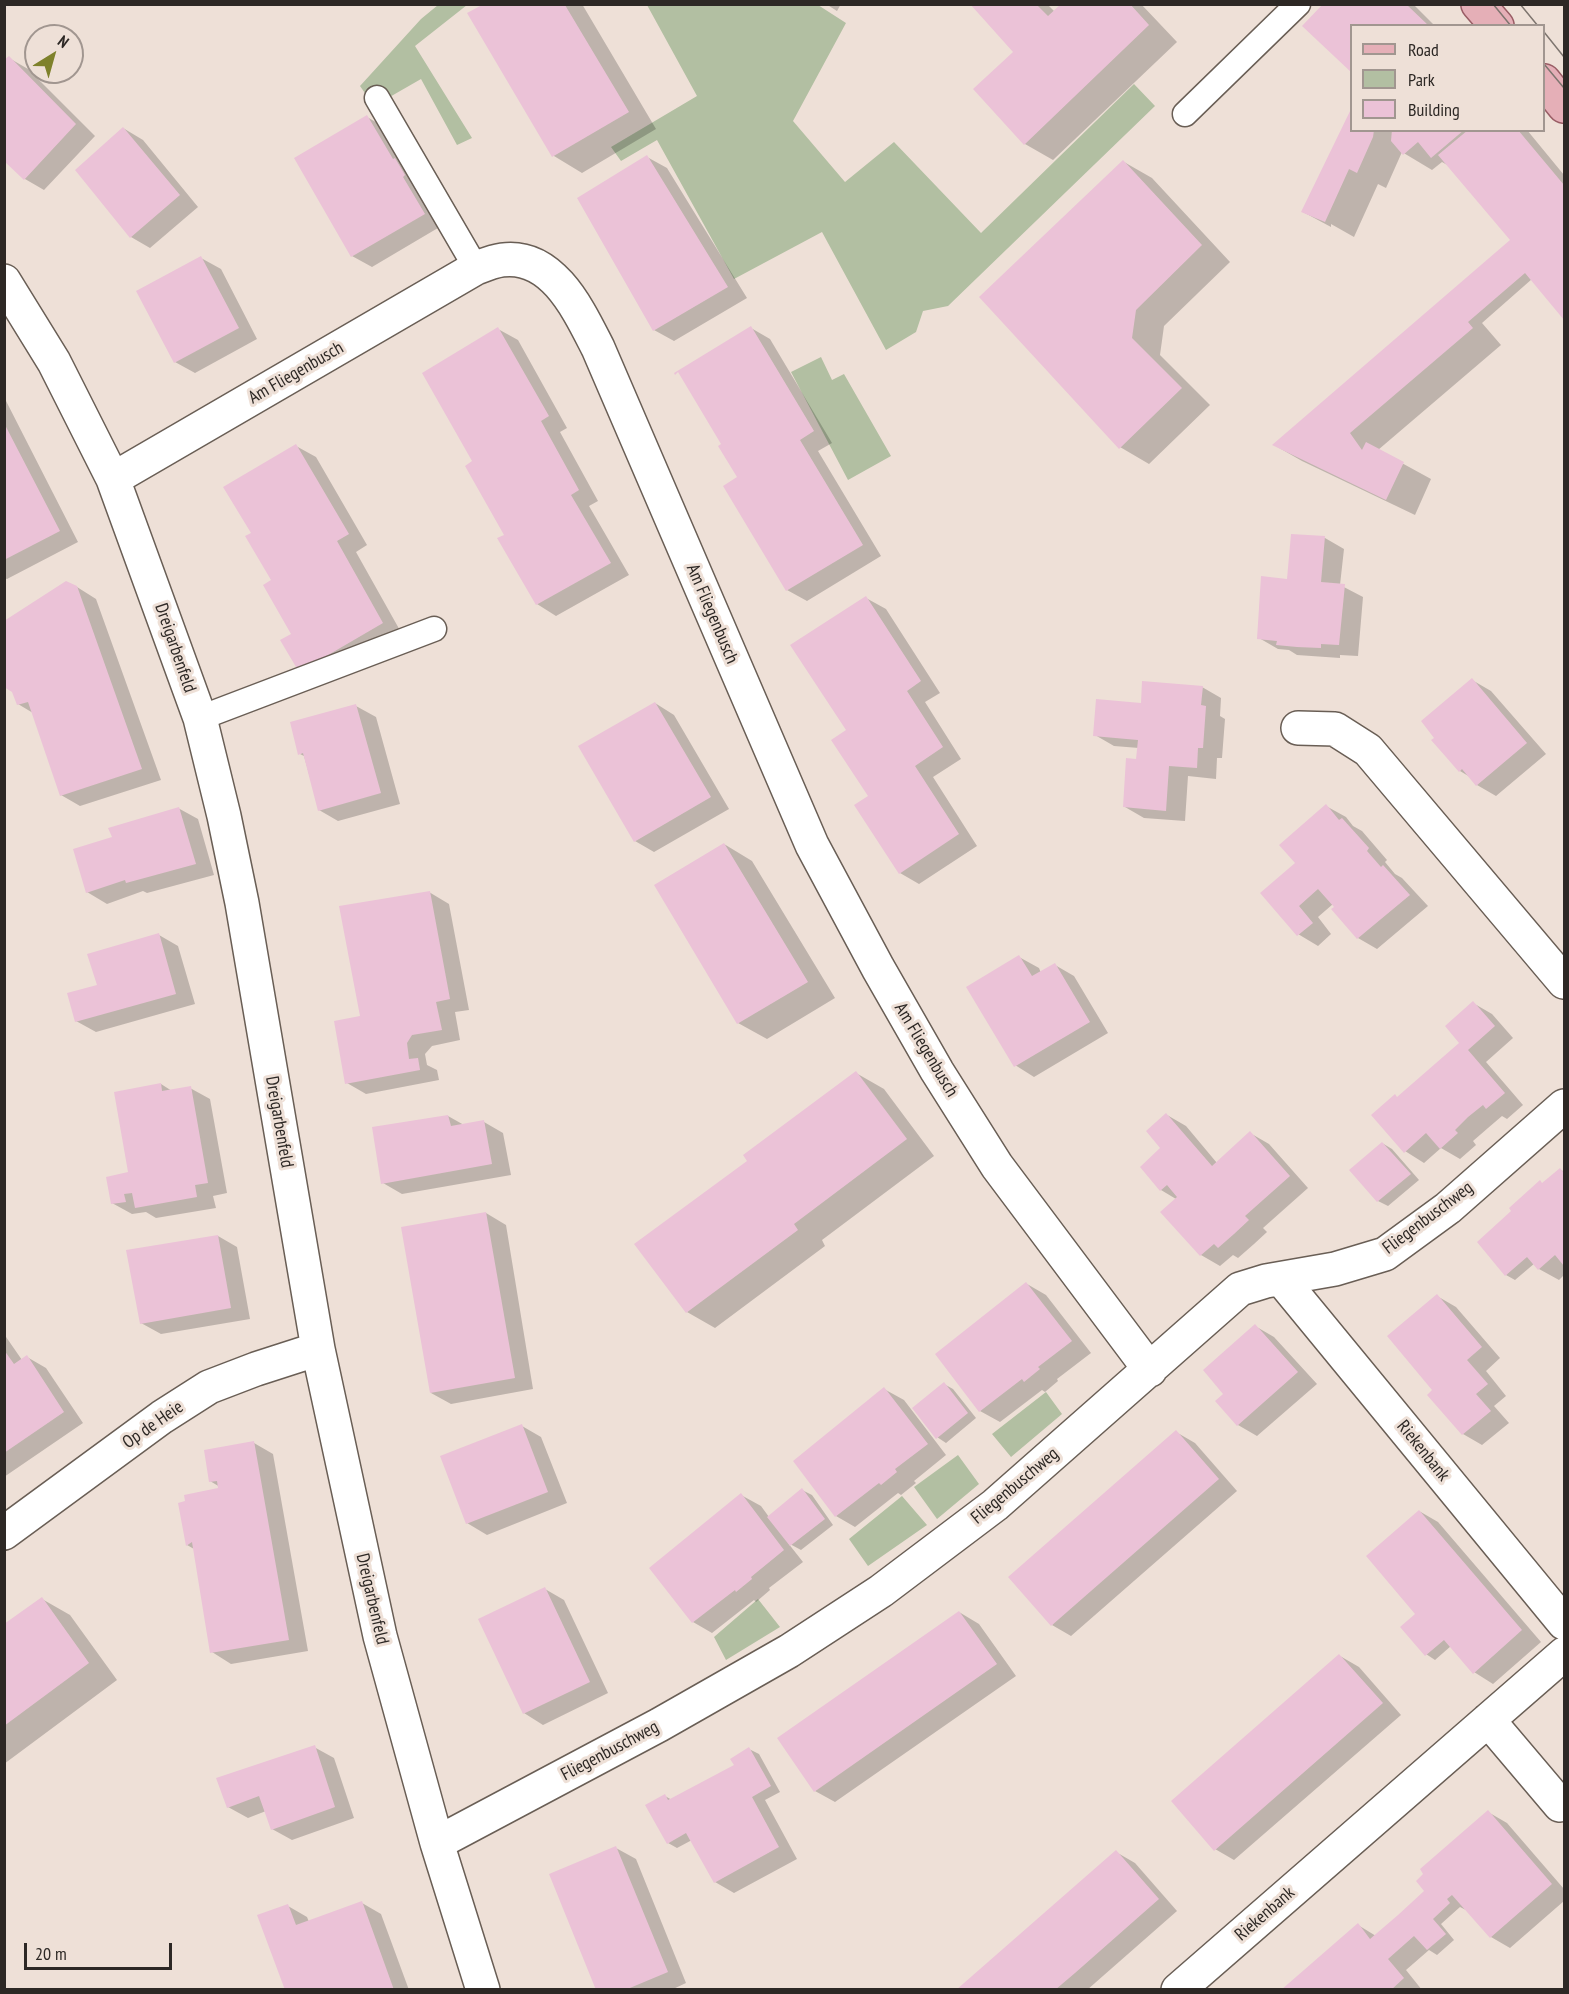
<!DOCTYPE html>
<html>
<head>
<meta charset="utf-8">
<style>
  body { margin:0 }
  #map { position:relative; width:1569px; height:1994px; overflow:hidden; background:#eee0d7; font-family:"PT Sans Narrow",sans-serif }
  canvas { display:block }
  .frame { position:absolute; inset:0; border:6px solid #2d2825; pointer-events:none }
  .legend { position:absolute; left:1350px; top:24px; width:195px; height:108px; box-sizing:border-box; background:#eee0d7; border:2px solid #a19690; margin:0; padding:8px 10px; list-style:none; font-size:18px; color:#2d2825 }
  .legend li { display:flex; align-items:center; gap:12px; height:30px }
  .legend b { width:30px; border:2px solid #a19690 }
  .north { position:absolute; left:24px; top:24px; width:60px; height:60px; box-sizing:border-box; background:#eee0d7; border:2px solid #a19690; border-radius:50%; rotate:37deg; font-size:16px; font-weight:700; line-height:24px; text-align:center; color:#2d2825 }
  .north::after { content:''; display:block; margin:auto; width:21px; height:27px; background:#7e812b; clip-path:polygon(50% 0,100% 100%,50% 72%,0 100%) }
  .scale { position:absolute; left:24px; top:1943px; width:148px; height:27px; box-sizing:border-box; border:3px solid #2d2825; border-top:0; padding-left:8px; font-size:18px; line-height:21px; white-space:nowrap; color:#2d2825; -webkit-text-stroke:4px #eee0d7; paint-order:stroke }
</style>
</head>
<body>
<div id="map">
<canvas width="1569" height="1994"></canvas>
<div class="frame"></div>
<ul class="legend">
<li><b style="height:8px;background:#e5afb7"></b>Road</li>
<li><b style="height:16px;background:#b2bfa2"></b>Park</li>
<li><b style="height:16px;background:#ebc2d7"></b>Building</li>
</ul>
<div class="north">N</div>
<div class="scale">20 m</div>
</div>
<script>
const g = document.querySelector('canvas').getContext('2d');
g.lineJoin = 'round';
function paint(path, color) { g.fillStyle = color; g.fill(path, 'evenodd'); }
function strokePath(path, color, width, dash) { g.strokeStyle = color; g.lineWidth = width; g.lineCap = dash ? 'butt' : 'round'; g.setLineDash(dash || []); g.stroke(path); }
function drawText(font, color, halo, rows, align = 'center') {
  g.font = font + ' "PT Sans Narrow",sans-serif'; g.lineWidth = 6; g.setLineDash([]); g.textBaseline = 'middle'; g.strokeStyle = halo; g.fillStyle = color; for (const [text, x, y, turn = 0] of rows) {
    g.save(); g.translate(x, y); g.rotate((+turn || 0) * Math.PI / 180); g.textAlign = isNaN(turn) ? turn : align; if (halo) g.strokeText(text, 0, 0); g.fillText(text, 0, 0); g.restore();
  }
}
const green = new Path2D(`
  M438,5H467L415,46L472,138L457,145L421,79L374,106L360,86L421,19Z
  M647,5H818L846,23L793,121L845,182L894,142L981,233L1134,84L1155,106L948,306L923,311L916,332L886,350L822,232L734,279L657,140L621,161L611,147L697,96Z
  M821,357L832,380L844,374L891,456L848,480L791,372Z
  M1046,1392L1062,1414L1011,1457L992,1434Z
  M958,1455L979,1484L937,1519L914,1487Z
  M902,1496L927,1525L868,1566L849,1539Z
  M758,1599L780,1627L726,1660L714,1637Z`);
const shadow = new Path2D(`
  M485,4H582L656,129L582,173L554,156L469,14Z
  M826,4H841L837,11Z
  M972,4H1047L1055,12L1063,4H1141L1177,42L1053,160L1025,144L1015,52Z
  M1324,4H1413L1435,26H1304Z
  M9,58L28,69L95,136L44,190L25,179Z
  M367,117L386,128L443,225L372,267L352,256Z
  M123,128L143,140L198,207L150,248L131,237Z
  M1352,130H1527L1564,175V318L1532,279L1482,323L1501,345L1378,450L1431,479L1415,515L1302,461L1274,445L1512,241L1449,166L1442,162L1432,170L1402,152L1386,188L1378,184L1354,237L1331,224V227L1303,212Z
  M647,157L667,168L747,298L674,341L654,330Z
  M1124,162L1152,178L1230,262L1164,326L1160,355L1210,405L1149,464L1120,447Z
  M201,258L221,269L257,339L195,373L175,362Z
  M751,328L770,339L832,443L818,451L881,556L807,601L787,590L739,478L723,445Z
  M498,329L518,340L567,428L560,432L598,501L589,506L629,575L556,616L537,604L474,462Z
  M4,397L78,542L7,579L4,578Z
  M296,446L316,457L367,545L356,552L402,634L319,682L293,635L253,533Z
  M1293,535L1325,538L1344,549L1340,585L1363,597L1358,656L1340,655V658L1297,655L1289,650L1278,649L1259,638L1289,581Z
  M77,587L96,599L161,780L80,806L61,795L33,713L18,704L14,691Z
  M866,598L886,609L940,693L925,702L961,759L933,777L977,846L919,884L900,873L848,731Z
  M1472,680L1491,691L1546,754L1496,796L1477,785L1470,777L1460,771Z
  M1202,687L1221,698L1220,716L1225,719L1222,758H1217L1216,779L1188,776L1185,821L1144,818L1125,807L1138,761L1139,748L1114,746L1095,735L1142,705Z
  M655,703L674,715L729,809L654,852L635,841Z
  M356,706L376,717L400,804L338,821L319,810L304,756L300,754Z
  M1326,806L1346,817L1353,826L1362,831L1387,860L1385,862L1395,874L1402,878L1428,906L1377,949L1358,938L1333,904L1318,917L1331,934L1318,946L1298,934L1297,863Z
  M178,808L198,819L214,875L147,893L143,891L107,904L87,892L114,838Z
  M724,844L752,861L835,998L767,1039L738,1023Z
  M429,892L449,904L469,1010L455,1012L460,1040L432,1046L425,1054L427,1065L437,1070L439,1080L366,1094L347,1083L362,1017Z
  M159,935L178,946L195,1004L96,1032L76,1021L99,986Z
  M1019,957L1039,968L1041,973L1055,965L1074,976L1108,1033L1034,1077L1015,1065Z
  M1473,1003L1492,1014L1513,1038L1486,1062L1523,1105L1507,1119L1502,1116L1488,1128L1473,1141L1476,1145L1460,1159L1441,1148L1424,1163L1405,1151L1398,1098L1462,1043Z
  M856,1073L884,1089L934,1156L822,1240L825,1246L715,1328L687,1312L749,1161Z
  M161,1084L172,1091L190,1088L210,1099L227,1193L213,1196L216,1208L156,1218L146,1212L132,1214L112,1203L130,1174Z
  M1167,1115L1186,1126L1217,1163L1250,1133L1269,1144L1308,1188L1263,1228L1267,1232L1254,1244L1238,1258L1233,1255L1220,1266L1201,1255L1176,1199L1161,1190L1162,1148Z
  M448,1116L464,1125L484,1122L503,1133L511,1175L402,1194L383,1183Z
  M1382,1143L1392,1149L1419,1180L1388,1206L1378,1201L1351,1170Z
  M1560,1169L1564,1172V1275L1559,1280L1539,1269L1535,1263L1515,1280L1506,1275L1543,1184Z
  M486,1213L506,1225L533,1389L451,1404L431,1393Z
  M218,1236L237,1247L250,1319L161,1334L141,1323Z
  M1027,1284L1046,1295L1091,1353L1057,1379L1058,1381L1045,1392L1042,1390L1000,1422L980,1411Z
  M1437,1296L1456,1307L1500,1358L1486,1371L1506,1396L1494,1406L1509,1423L1482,1445L1463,1434L1429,1395L1434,1390Z
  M1255,1326L1274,1337L1317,1384L1257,1436L1238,1425L1217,1401L1226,1394Z
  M4,1334L22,1360L27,1357L46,1368L83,1423L4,1477Z
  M944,1384L953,1389L976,1418L946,1443L937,1437Z
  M884,1389L904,1400L946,1455L914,1481L916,1483L901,1495L898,1493L855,1527L836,1516Z
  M522,1426L541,1437L567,1503L487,1535L467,1523Z
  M1176,1432L1195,1443L1237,1491L1071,1636L1052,1625Z
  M254,1443L273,1454L308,1651L231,1664L212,1652L194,1549L187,1545L220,1490V1487L210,1481Z
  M802,1490L812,1495L833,1525L801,1550L788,1543L803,1562L769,1588L770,1590L756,1602L754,1600L712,1633L693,1622L741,1495L761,1506L769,1517Z
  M1419,1511L1438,1522L1541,1642L1493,1684L1474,1672L1451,1646L1435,1660L1426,1654L1417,1614Z
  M545,1589L564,1600L608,1693L543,1725L524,1713Z
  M42,1599L70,1615L117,1680L4,1764V1625Z
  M959,1612L979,1624L1016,1676L835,1802L815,1791Z
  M1340,1656L1359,1667L1401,1715L1234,1860L1215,1849Z
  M314,1747L334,1758L354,1818L292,1840L272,1829L266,1811L248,1818L228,1807Z
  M749,1749L759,1754L780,1792L765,1800L797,1859L734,1893L715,1882L692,1840L677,1848L668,1843L665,1796L672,1800L736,1765Z
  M1488,1812L1507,1823L1564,1889V1901L1510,1948L1491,1937L1466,1910L1460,1907L1441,1924L1454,1940L1437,1955L1429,1950L1406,1970L1422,1990H1284L1358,1925L1376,1936L1427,1891Z
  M616,1848L636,1859L686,1983L671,1990H598Z
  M1116,1852L1135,1863L1177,1911L1087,1990H958Z
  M362,1903L381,1914L409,1990H287L288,1906L307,1917L309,1922Z`);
const building = new Path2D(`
  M970,4H1036L1048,16L1061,4H1130L1149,25L1024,145L973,89L1013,52Z
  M482,5H565L629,112L552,157L467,13Z
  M1322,5H1407L1429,26H1352V73L1302,26Z
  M9,56L76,124L24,180L4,161V60Z
  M1352,107V130H1374L1373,137L1357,173L1349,169L1325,222L1301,212Z
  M367,115L393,159L395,158L405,175L403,177L425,214L351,257L294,158Z
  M123,127L180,195L130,238L75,170Z
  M1392,130H1464L1431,158L1418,142L1403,155L1391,141Z
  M1468,130H1518L1564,185V320L1525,273L1468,322L1473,328L1350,433L1362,450L1366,442L1404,462L1386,500L1272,445L1510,240L1438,155Z
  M647,155L728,287L653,331L577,198Z
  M1123,160L1202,245L1136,310L1132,338L1182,388L1119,449L979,297Z
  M201,256L239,328L174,363L136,291Z
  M751,326L814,431L800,440L863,545L786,591L723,486L737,477L718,446L721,444L678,372L675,375L674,373Z
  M498,327L549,416L541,421L579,490L571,495L611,563L536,605L497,538L504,535L465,466L472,461L422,373Z
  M4,423L60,531L4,560Z
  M296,444L349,534L337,541L383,623L299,672L280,640L291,634L263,585L271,580L245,536L251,533L223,487Z
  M1291,534L1325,536L1321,582L1345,584L1339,645L1321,644V648L1297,647L1276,645L1277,641L1257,639L1261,576L1287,579Z
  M66,581L77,586L142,769L60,796L28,702L17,705L12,692L4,687V621Z
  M866,596L921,681L907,691L943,747L915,766L959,834L899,874L854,805L868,796L831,740L846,730L790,645Z
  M1472,678L1527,743L1476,786L1462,769L1459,772L1446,757L1431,740L1434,738L1421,721Z
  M1142,681L1203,686L1201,705L1206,706L1203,748H1198L1197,768L1169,766L1166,811L1123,807L1126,758L1136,759L1138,740L1093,736L1096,699L1141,703Z
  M655,702L711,797L634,842L578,746Z
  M356,704L381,793L318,811L303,753L298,755L290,722Z
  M1326,804L1339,820L1342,818L1369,848L1367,851L1381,867L1383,865L1410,895L1357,939L1331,909L1334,907L1318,889L1299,906L1313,923L1297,936L1260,893L1295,863L1279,845Z
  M179,807L196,864L126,883L125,880L86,893L73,849L112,837L108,828Z
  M724,843L808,982L737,1024L654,885Z
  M430,891L450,999L436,1002L442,1030L412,1035L407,1043L409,1059L418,1058L420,1070L345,1084L334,1021L360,1016L339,906Z
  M159,933L176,994L75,1022L67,993L97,985L87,954Z
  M1019,955L1032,976L1055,963L1090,1022L1014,1067L966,987Z
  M1473,1001L1495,1026L1468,1050L1505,1093L1486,1109L1483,1105L1468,1117L1455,1130L1458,1133L1440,1149L1426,1133L1404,1153L1371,1115L1395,1094L1397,1097L1459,1043L1445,1026Z
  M856,1071L907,1139L794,1224L798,1230L686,1313L634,1244L747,1161L743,1155Z
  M161,1083L162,1091L191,1086L208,1183L195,1185L197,1197L135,1208L132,1193L124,1194L126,1202L111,1204L106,1177L128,1172L114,1092Z
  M1166,1113L1212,1166L1250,1131L1290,1176L1245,1216L1249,1220L1234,1234L1218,1248L1214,1244L1200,1256L1160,1212L1177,1197L1167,1185L1160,1191L1140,1167L1160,1148L1146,1131Z
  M448,1115L451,1126L484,1120L492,1164L381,1184L372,1127Z
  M1382,1142L1411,1174L1377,1202L1349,1170Z
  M1560,1168L1564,1173V1266L1555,1255L1538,1270L1527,1257L1505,1276L1477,1242L1511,1211L1509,1208L1540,1180L1542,1183Z
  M486,1212L515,1378L430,1393L401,1227Z
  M218,1235L231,1308L140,1324L126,1250Z
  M1026,1282L1072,1341L1038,1367L1040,1369L1024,1382L1022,1379L979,1412L935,1354Z
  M1437,1294L1482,1347L1467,1360L1488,1384L1476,1394L1491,1411L1462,1435L1427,1395L1432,1390L1387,1336Z
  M1255,1324L1298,1372L1237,1426L1215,1401L1223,1394L1203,1370Z
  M4,1350L14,1364L27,1355L64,1412L4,1453Z
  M944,1382L968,1413L936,1439L912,1408Z
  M884,1387L928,1444L895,1469L897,1472L881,1485L879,1483L835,1517L793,1461Z
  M522,1424L548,1492L466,1524L440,1456Z
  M1176,1430L1219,1479L1051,1626L1008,1577Z
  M254,1441L289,1640L210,1653L192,1542L186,1546L178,1503L185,1501L184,1495L218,1488L217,1481L209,1482L204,1450Z
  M802,1488L825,1519L790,1546L767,1517Z
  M741,1493L784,1550L751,1577L752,1579L736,1592L735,1590L692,1623L649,1568Z
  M1419,1510L1522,1630L1473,1674L1444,1640L1425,1656L1400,1627L1415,1614L1366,1556Z
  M545,1587L590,1682L523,1714L478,1619Z
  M42,1597L89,1663L4,1726V1624Z
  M959,1611L997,1664L814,1792L777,1738Z
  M1339,1654L1383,1703L1214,1851L1171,1801Z
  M315,1745L335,1807L271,1830L259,1796L227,1808L216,1778Z
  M749,1747L771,1786L752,1797L779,1847L714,1883L686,1833L667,1844L645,1805L665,1794L668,1800L734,1765L730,1759Z
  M1488,1810L1552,1884L1490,1938L1452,1895L1447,1899L1450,1903L1433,1919L1446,1934L1427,1950L1414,1936L1388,1959L1404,1978L1391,1990H1281L1358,1923L1370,1939L1398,1915L1424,1891L1416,1881L1423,1874L1420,1869Z
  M616,1846L668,1972L625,1990H596L549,1874Z
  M1116,1850L1159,1899L1075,1973L1055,1990H956Z
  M362,1901L394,1990H285L257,1915L288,1904L296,1925Z`);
const service = new Path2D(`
  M377,98L476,268
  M1185,114L1298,4
  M200,718L434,629`);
const minor = new Path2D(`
  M4,281L54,362L113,479L200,718L224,816L242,903L318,1349L380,1636L437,1843L483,1990
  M113,479L476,268C484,265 494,261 502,260C553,253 579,311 598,348L812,845L878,968L937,1071L997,1166L1150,1370
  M1298,728L1335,729L1368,750L1564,982
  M1282,1280L1564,1623
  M4,1533L162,1417L209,1387L256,1369L318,1349
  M1488,1720L1560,1805L1564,1802
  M437,1843L659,1725L789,1651L881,1591L995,1505L1240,1289L1266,1281L1335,1269L1385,1254L1448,1208L1564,1106
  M1178,1990L1564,1654`);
const primary = new Path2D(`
  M1478,4L1497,26
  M1544,81L1564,106`);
const tram = new Path2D(`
  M1493,4L1511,26
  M1520,4L1538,26
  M1544,32L1564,57
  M1544,64L1564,88`);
const streetNames = [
  ["Am Fliegenbusch",296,373,-30],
  ["Am Fliegenbusch",712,614,67],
  ["Dreigarbenfeld",175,648,71],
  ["Am Fliegenbusch",926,1050,59],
  ["Dreigarbenfeld",279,1122,80],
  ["Fliegenbuschweg",1428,1218,-37],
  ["Op de Heie",153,1425,-35],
  ["Riekenbank",1423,1451,51],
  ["Fliegenbuschweg",1015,1486,-40],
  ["Dreigarbenfeld",372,1599,77],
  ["Fliegenbuschweg",610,1751,-28],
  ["Riekenbank",1265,1914,-41]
];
paint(green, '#b2bfa2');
paint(shadow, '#0003');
paint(building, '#ebc2d7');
strokePath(service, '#695e55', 27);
strokePath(minor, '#695e55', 36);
strokePath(primary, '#995d65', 36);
strokePath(service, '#fff', 24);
strokePath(minor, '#fff', 33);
strokePath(primary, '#e5afb7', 33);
strokePath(tram, '#7e756f', 1.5);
drawText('18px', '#2d2825', '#eee0d7', streetNames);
</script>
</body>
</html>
